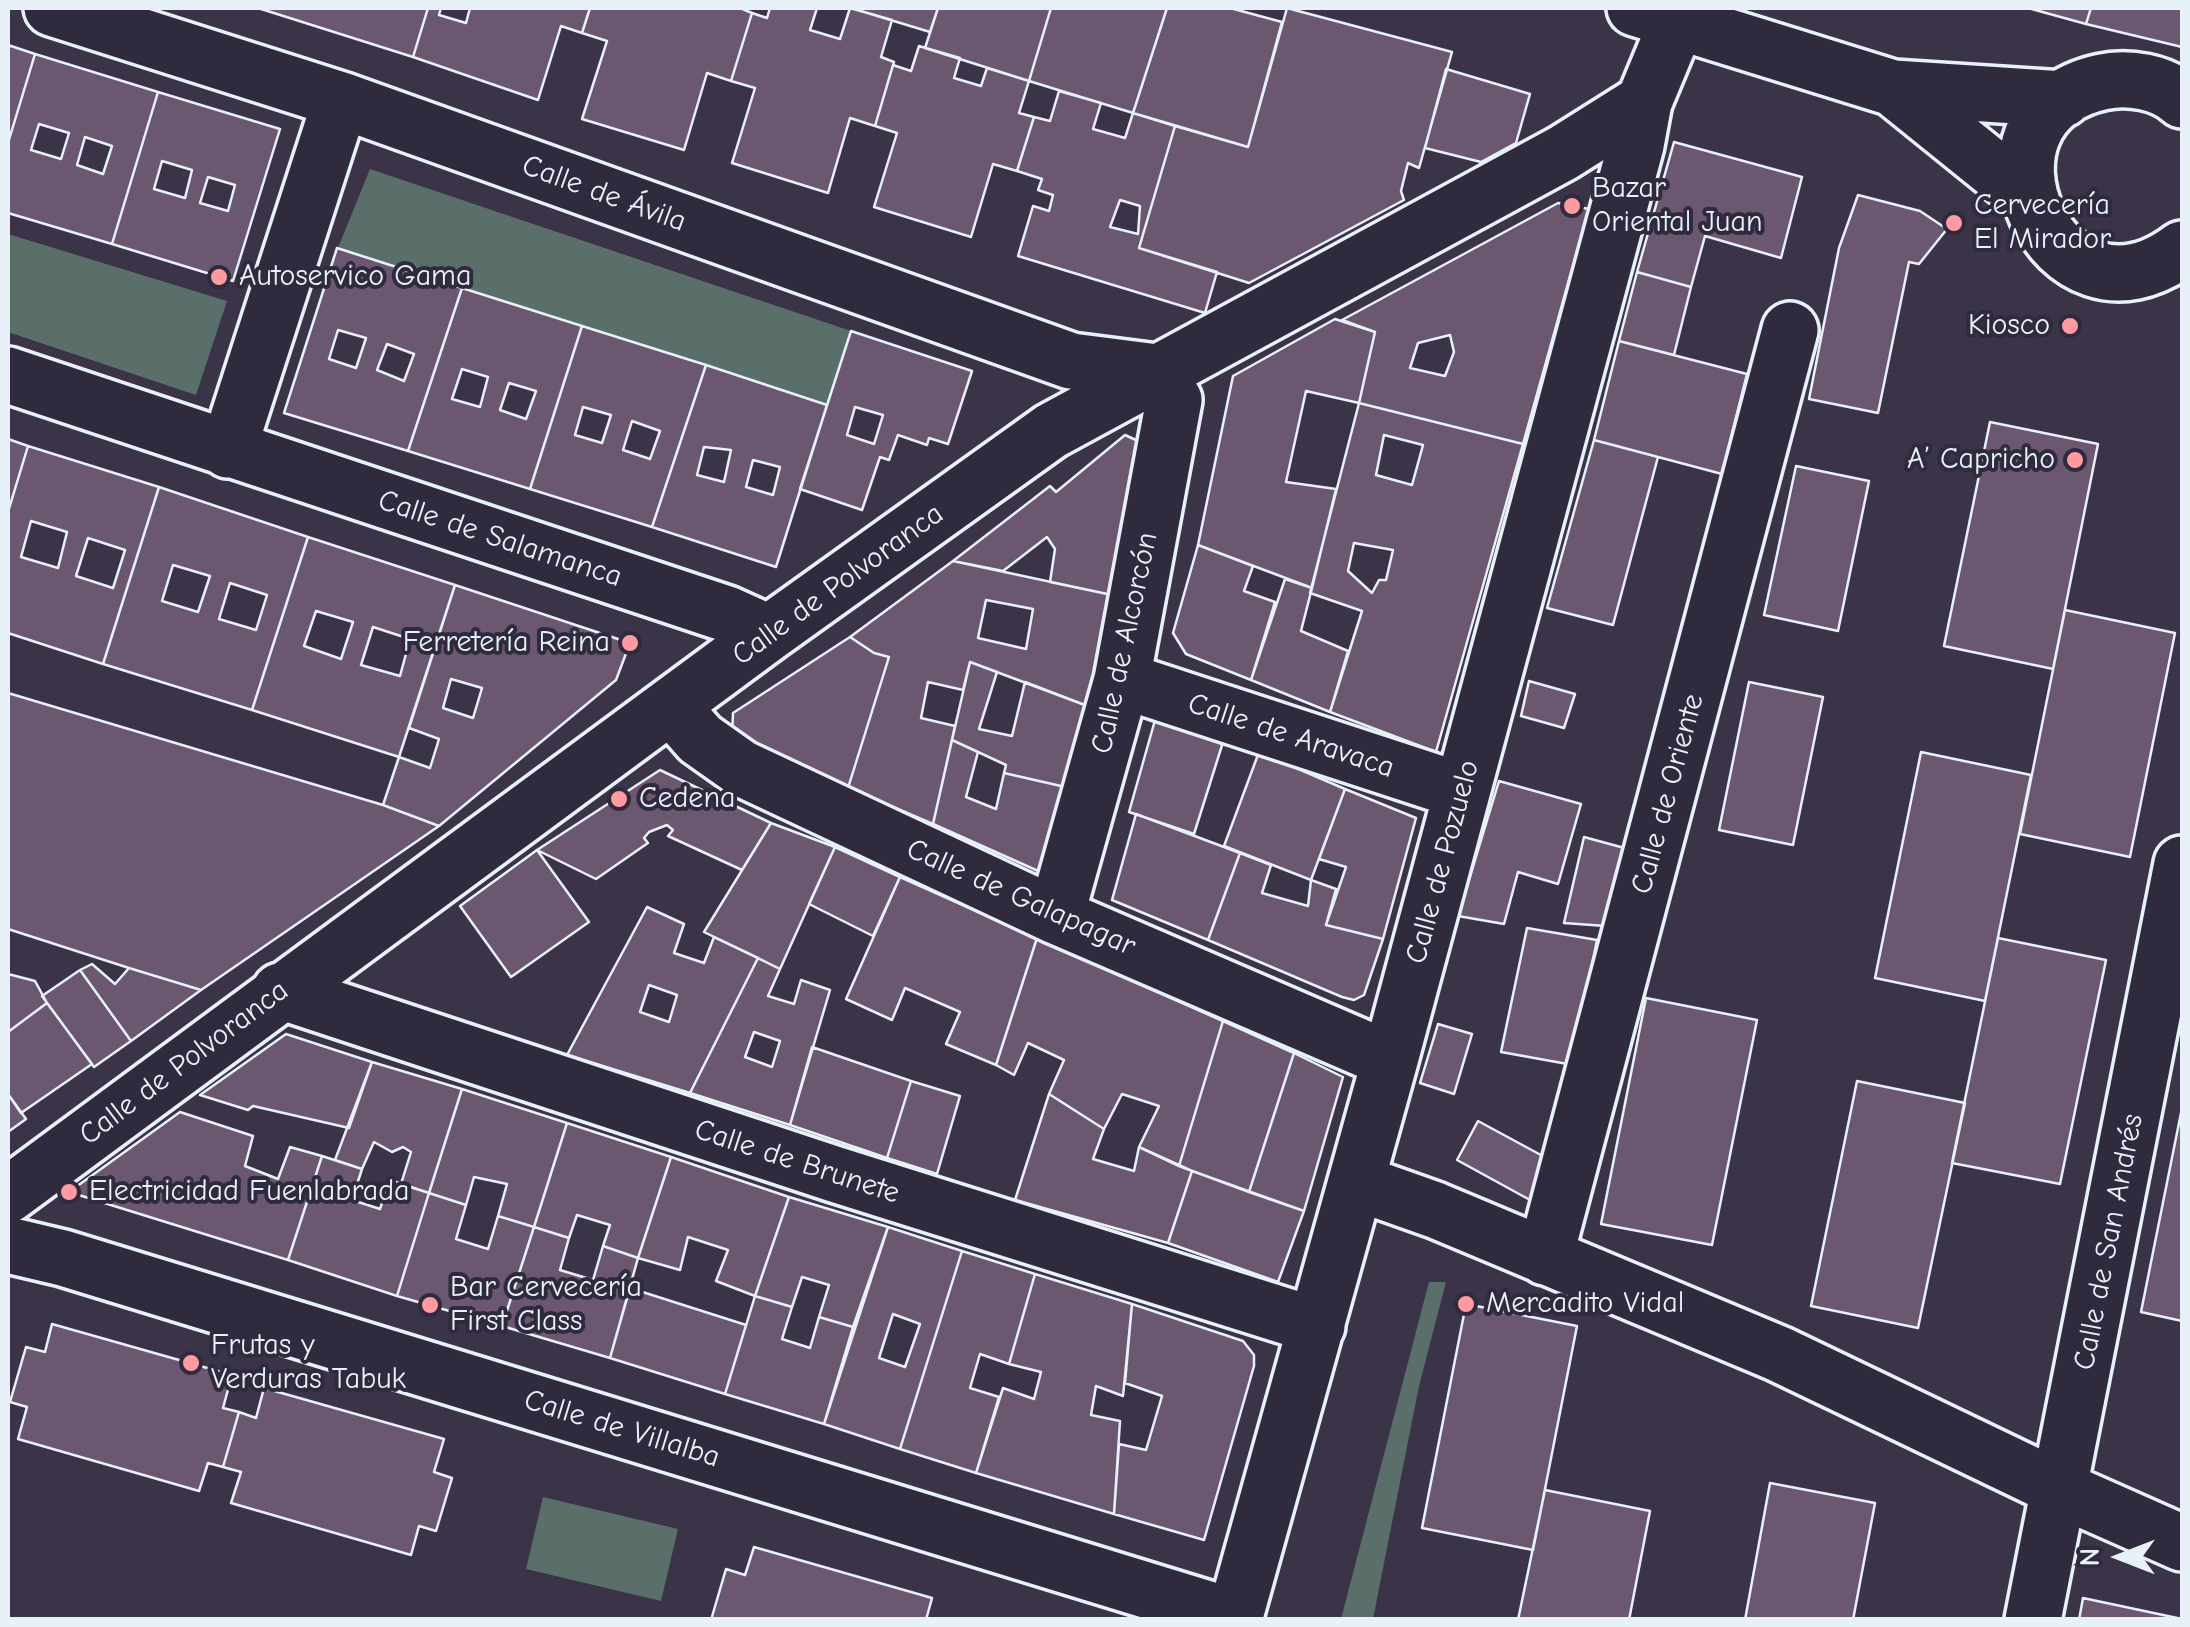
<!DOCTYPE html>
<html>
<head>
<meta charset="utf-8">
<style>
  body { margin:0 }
  #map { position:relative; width:2190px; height:1627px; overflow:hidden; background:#3b3347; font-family:"Comic Neue",sans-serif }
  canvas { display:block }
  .frame { position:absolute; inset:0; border:10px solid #e8f1f8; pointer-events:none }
  .north { position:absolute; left:2070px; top:1507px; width:100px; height:100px; -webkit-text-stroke:8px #2f2a3d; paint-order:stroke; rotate:270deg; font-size:28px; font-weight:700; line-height:40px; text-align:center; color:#e8f1f8 }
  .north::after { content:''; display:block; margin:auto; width:35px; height:45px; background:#e8f1f8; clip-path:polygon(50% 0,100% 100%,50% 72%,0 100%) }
</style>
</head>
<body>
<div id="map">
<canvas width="2190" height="1627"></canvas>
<div class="frame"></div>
<div class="north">N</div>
</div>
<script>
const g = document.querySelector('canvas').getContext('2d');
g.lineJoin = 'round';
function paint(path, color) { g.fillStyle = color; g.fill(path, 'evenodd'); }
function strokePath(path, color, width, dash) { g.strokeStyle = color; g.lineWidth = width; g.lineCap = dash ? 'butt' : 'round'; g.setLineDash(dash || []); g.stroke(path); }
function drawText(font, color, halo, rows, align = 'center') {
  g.font = font + ' "Comic Neue",sans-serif'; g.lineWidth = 8; g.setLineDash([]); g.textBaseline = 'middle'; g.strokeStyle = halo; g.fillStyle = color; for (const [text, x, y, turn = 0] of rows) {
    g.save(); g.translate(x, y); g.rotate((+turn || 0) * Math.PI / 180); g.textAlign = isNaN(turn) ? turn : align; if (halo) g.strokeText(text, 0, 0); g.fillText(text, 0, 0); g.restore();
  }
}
const green = new Path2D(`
  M370,169L851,331L827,405L338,248Z
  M8,234L227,301L196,395L8,332Z
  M1429,1282H1446L1419,1386L1373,1619H1341Z
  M543,1497L678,1529L661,1601L526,1569Z`);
const building = new Path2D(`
  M258,8H428L413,57Z
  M428,8H441L439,15L466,23L470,8H590L582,33L561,26L538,100L413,57Z
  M590,8H740L752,13L731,81L707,73L684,150L582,119L607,41L582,33Z
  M770,8H817L810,30L840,39L850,8L892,20L881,57L894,62L875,126L850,118L828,193L732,163L755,88L731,81L752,13L767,18Z
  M851,8H938L930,32Z
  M938,8H1051L1029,81L925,48Z
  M1051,8H1167L1133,113L1029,81Z
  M1167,8H1230L1282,22L1248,147L1133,113Z
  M1287,8L1452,52L1419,168L1408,163L1401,191L1404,200L1249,283L1139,248L1175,126L1248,147Z
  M2028,8H2091L2086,24Z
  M2091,8H2182V47L2086,24Z
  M8,45L35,54L8,143Z
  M919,46L960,58L954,78L981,86L987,68L1029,81L1019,113L1034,117L1017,171L993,164L971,237L874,207L897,133L875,126L893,65L911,71Z
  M35,54L158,92L112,244L8,213V143ZM39,124L69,133L61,159L31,150ZM85,137L112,146L103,174L77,165Z
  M1446,69L1530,94L1516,143L1481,162L1425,148Z
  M1059,91L1101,103L1093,129L1125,138L1133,113L1175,126L1139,248L1217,272L1205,313L1018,256L1033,206L1049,211L1053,195L1038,190L1042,179L1017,171L1034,117L1050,121ZM1120,200L1140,206L1138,234L1110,227Z
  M158,92L280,129L233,281L112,244ZM162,161L192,170L185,198L154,189ZM208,177L235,185L228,211L200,203Z
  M1674,142L1802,177L1781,258L1705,236L1691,287L1637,272Z
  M1858,195L1920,211L1947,229L1919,264L1909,262L1878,413L1809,399L1839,248Z
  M1558,203L1589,209L1523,444L1359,403L1375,332L1342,320ZM1450,335L1454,352L1445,376L1410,368L1418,343Z
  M337,248L462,288L408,451L284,413ZM338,330L366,338L356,368L329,359ZM387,344L414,354L404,381L377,370Z
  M1637,272L1691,287L1674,355L1619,341Z
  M462,288L582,326L530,489L408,451ZM462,369L488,377L480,407L452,399ZM509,383L536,391L526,419L500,410Z
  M1335,319L1375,332L1359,403L1306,391L1286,482L1336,489L1312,588L1198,545L1233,376Z
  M582,326L706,365L652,527L530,489ZM583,407L611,415L602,443L575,435ZM632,421L660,431L650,459L623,450Z
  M851,331L972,371L948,444L929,438L927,445L898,435L889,460L880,457L862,510L800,489ZM855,407L883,415L874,444L847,435Z
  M1619,341L1747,374L1722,474L1594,440Z
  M706,365L827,405L776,567L652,527ZM704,447L731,450L724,482L697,475ZM753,460L780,467L773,495L746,487Z
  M1359,403L1523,444L1436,752L1330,712L1362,611L1310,593ZM1384,435L1423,445L1412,485L1376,475ZM1354,543L1393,550L1386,580H1379L1372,593L1348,571Z
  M1990,422L2098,444L2053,669L1944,646Z
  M1125,435L1147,445L1112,595L1050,582L1055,549L1047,537L1003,571L953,561L1050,486L1056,492Z
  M8,439L28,446L8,512Z
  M1594,440L1658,457L1613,625L1547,608Z
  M28,446L159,487L103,664L8,633V512ZM31,521L67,532L58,568L21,557ZM88,538L125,550L113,588L76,576Z
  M1796,466L1869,481L1838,631L1764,615Z
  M159,487L308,537L252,710L103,664ZM173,565L210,576L198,612L162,601ZM230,583L267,595L256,630L219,619Z
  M308,537L455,585L399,757L252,710ZM316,611L353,622L341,659L304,646ZM373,627L410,639L400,676L361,665Z
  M1198,545L1253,566L1244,591L1275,602L1251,680L1186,654L1173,633Z
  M953,561L1112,595L1090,707L970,662L963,690L928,682L921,718L955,726L933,824L848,788L889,657L874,653L850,637ZM986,600L1033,609L1026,649L978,638Z
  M1285,579L1312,588L1301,631L1348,651L1330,712L1251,680Z
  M455,585L630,643L616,680L439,826L383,805L399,757L430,768L439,739L409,728ZM451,679L482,688L473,718L443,708Z
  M2065,610L2175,633L2130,857L2020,834Z
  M850,637L874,653L889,657L848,788L732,738L733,713Z
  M970,662L997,672L979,729L1012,736L1025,682L1090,707L1074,789L1004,773L1006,765L952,740Z
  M1529,681L1575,694L1564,728L1521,716Z
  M1749,682L1823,697L1793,845L1719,830Z
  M8,693L383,805L439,826L201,990L129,968L8,929Z
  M1157,713L1224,739L1194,834L1129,812Z
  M952,740L978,752L966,797L996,809L1004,773L1074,789L1056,879L933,824Z
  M1259,752L1345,789L1311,880L1224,846Z
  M1921,752L2031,775L1985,1001L1875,978Z
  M660,770L771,823L742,870L668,836L673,830L667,825L649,832L644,838L648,843L596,879L537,850Z
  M1499,781L1581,804L1558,884L1518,872L1504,924L1458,916Z
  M1345,789L1416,818L1383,939L1326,925L1346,867L1319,859Z
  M1136,814L1240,853L1208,940L1112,900Z
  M771,823L835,847L780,969L704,932Z
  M1584,837L1628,849L1606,926L1564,923Z
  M835,847L900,877L873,936L809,904Z
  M537,850L589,922L511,977L460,906Z
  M1240,853L1271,865L1262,893L1308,906L1311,880L1336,889L1326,925L1383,939L1364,995L1354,1000L1342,997L1208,940Z
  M900,877L1037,938L996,1065L946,1044L960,1012L905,988L892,1020L846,999Z
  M647,907L684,924L674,953L704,963L714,937L758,958L690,1093L567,1055ZM649,985L677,995L669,1022L640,1012Z
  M1527,928L1597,940L1573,1065L1501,1052Z
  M1037,938L1223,1021L1179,1166L1139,1147L1159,1106L1122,1094L1104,1129L1049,1094L1064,1060L1028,1043L1014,1075L996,1065Z
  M1998,938L2106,960L2060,1184L1952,1163Z
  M758,958L780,969L768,996L794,1004L801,980L830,990L790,1125L690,1093ZM754,1032L780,1041L772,1067L745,1057Z
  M92,964L115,984L129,968L201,990L131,1041L80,970Z
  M80,970L131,1041L94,1067L42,996Z
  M8,974L35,981L47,1003L8,1032Z
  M1646,998L1757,1020L1712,1245L1601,1224Z
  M47,1003L92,1064L21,1113L8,1094V1032Z
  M1223,1021L1294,1053L1249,1192L1179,1166Z
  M1438,1024L1472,1034L1454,1094L1420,1083Z
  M286,1034L372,1062L349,1128L253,1106L248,1110L200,1095Z
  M812,1047L911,1081L887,1158L790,1125Z
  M1294,1053L1343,1077L1304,1211L1249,1192Z
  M372,1062L462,1089L429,1193L401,1184L411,1152L403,1147L392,1152L374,1142L362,1169L335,1160Z
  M911,1081L960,1096L937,1174L887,1158Z
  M1857,1081L1965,1103L1918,1328L1811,1306Z
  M462,1089L567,1123L534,1227L498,1216L507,1184L474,1177L466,1205L429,1193Z
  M8,1094L26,1119L8,1132Z
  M1049,1094L1104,1129L1093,1159L1134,1171L1139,1147L1192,1171L1168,1243L1015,1200Z
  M2182,1108V1321L2141,1312Z
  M180,1112L253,1136L245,1166L278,1179L290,1147L322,1156L288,1260L69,1192Z
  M1478,1121L1552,1161L1530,1200L1457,1160Z
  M567,1123L671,1157L638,1258L603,1246L610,1225L577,1215L569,1238L534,1227Z
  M322,1156L362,1169L352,1200L380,1209L390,1180L429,1193L397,1296L288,1260Z
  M671,1157L789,1197L755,1296L716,1281L728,1250L688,1237L680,1270L638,1258Z
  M1192,1171L1304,1211L1278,1282L1168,1243Z
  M429,1193L466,1205L456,1239L488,1249L498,1216L534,1227L502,1326L397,1296Z
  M789,1197L888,1227L853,1327L819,1317L829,1285L802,1277L792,1307L755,1296Z
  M534,1227L569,1238L560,1270L593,1280L603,1246L638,1258L610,1358L502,1326Z
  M888,1227L962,1251L900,1449L824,1424ZM893,1314L920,1324L905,1367L879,1358Z
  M962,1251L1035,1274L1009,1364L980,1354L970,1388L999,1397L976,1473L900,1449Z
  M1035,1274L1132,1304L1123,1396L1096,1386L1091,1415L1120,1421L1114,1514L976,1473L1003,1388L1034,1399L1041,1372L1009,1364Z
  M630,1288L746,1325L725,1394L610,1358Z
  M755,1296L792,1307L782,1339L810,1348L819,1317L853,1327L824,1424L725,1394Z
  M1132,1304L1243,1341L1254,1355V1366L1204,1540L1114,1514L1119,1444L1146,1450L1162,1396L1125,1383Z
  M1466,1304L1577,1326L1533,1550L1422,1528Z
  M52,1324L232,1375L223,1408L239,1412L223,1467L208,1463L199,1491L18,1439L27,1407L10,1402L26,1347L45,1352Z
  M264,1388L444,1439L434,1472L452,1478L436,1531L419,1526L411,1555L231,1503L241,1472L223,1467L239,1412L256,1418Z
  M1770,1483L1875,1503L1853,1620H1745Z
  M1545,1490L1650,1511L1629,1620H1518Z
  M754,1547L932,1598L926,1620H711L726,1569L745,1575Z
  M2083,1598L2182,1619V1620H2079Z`);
const minor = new Path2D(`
  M52,8L341,100L1071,361L1157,372L1174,400L1122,680L1056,916
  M8,375L727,614L769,633
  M228,450L341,100
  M1122,680L1461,791
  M671,706L700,739L741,768L1056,916L1390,1060
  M280,991L834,1174L1317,1326
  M1356,1182L1435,1210L1779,1354L2060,1489L2182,1543
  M8,1195L769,633L1051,431L1563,153L1644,102L1678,20
  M8,1245L63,1258L1234,1617
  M1545,1257L1790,330
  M1234,1620L1390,1060L1636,145L1644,102
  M2033,1620L2182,864`);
const major = new Path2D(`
  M1635,8L1893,88L2063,99
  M1893,88L2028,197
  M2182,100C2163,82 2128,76 2102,82C1950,115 2053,347 2182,249`);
const markers = [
  [1572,206,10,"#ff9aa2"],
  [1954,223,10,"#ff9aa2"],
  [219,277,10,"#ff9aa2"],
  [2070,326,10,"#ff9aa2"],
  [2075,460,10,"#ff9aa2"],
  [630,643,10,"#ff9aa2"],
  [619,799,10,"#ff9aa2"],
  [69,1192,10,"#ff9aa2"],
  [1466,1304,10,"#ff9aa2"],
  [430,1305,10,"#ff9aa2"],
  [191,1363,10,"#ff9aa2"]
];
const poiNames = [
  ["Bazar",1592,189],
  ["Oriental Juan",1592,223],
  ["Cervecería",1974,206],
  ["El Mirador",1974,240],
  ["Autoservico Gama",239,277],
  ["Kiosco",2050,326,"right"],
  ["A’ Capricho",2055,460,"right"],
  ["Ferretería Reina",610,643,"right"],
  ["Cedena",639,799],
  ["Electricidad Fuenlabrada",89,1192],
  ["Bar Cervecería",450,1288],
  ["First Class",450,1322],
  ["Mercadito Vidal",1486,1304],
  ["Frutas y",211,1346],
  ["Verduras Tabuk",211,1380]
];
const streetNames = [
  ["Calle de Ávila",604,194,20],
  ["Calle de Salamanca",500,539,18],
  ["Calle de Polvoranca",838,585,-36],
  ["Calle de Alcorcón",1125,643,-78],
  ["Calle de Aravaca",1291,736,18],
  ["Calle de Oriente",1668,794,-75],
  ["Calle de Pozuelo",1443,862,-75],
  ["Calle de Galapagar",1021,898,24],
  ["Calle de Polvoranca",184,1063,-37],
  ["Calle de Brunete",797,1162,18],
  ["Calle de San Andrés",2109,1242,-79],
  ["Calle de Villalba",622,1429,17]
];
paint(green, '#5a6f69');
paint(building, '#6b5870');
strokePath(building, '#e8f1f8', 2.5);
strokePath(minor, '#e8f1f8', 62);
strokePath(major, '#e8f1f8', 62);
strokePath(minor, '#2f2a3d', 55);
strokePath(major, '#2f2a3d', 55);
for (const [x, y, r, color] of markers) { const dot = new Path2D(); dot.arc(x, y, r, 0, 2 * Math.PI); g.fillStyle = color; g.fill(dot); strokePath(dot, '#2f2a3d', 4); }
drawText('30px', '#e8f1f8', '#2f2a3d', poiNames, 'left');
drawText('30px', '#e8f1f8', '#2f2a3d', streetNames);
</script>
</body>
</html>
